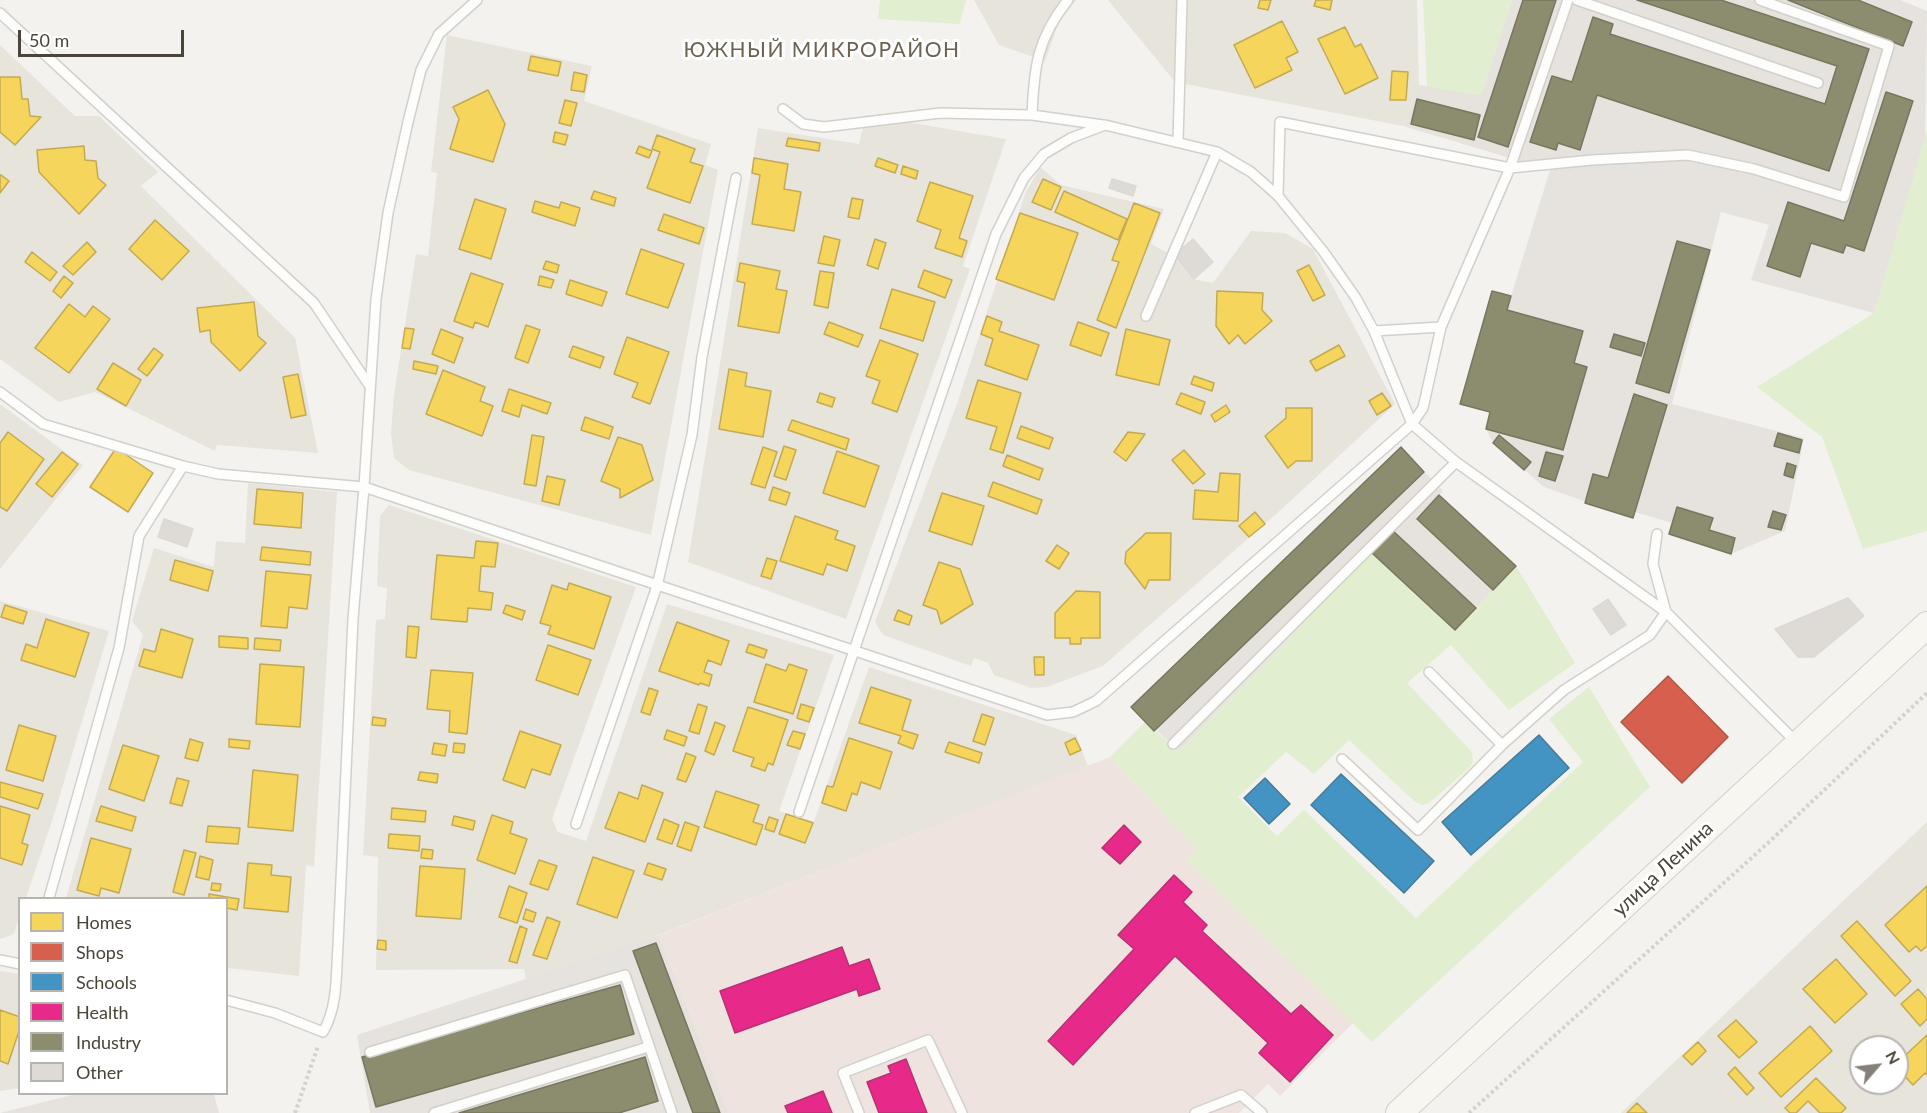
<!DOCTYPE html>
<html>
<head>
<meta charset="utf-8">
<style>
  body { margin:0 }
  #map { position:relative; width:1927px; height:1113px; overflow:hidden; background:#f4f2ee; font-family:Lato,sans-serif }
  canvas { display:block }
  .legend { position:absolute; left:18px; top:897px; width:210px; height:198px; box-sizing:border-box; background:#fff; border:2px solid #b7b4b0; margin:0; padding:8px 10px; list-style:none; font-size:18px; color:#4b4439 }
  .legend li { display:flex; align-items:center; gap:12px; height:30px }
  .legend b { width:30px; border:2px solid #b7b4b0 }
  .north { position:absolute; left:1849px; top:1035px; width:60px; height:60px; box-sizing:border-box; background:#fff; border:2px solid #b7b4b0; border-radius:50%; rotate:62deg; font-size:16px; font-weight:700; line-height:24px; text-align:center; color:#4b4439 }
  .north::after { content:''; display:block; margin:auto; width:21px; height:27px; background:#868178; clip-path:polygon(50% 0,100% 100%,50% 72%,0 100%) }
  .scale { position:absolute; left:18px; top:30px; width:166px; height:27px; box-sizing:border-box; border:3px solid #4b4439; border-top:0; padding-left:8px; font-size:18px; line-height:21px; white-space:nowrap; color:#4b4439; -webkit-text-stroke:4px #fff; paint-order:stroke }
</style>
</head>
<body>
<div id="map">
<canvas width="1927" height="1113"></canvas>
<ul class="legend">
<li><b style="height:16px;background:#f6d55c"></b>Homes</li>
<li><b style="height:16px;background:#d6604d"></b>Shops</li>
<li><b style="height:16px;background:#4393c3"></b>Schools</li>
<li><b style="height:16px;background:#e7298a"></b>Health</li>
<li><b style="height:16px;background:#8c8c6e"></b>Industry</li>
<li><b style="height:16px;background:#dedbd6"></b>Other</li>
</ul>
<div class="north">N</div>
<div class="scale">50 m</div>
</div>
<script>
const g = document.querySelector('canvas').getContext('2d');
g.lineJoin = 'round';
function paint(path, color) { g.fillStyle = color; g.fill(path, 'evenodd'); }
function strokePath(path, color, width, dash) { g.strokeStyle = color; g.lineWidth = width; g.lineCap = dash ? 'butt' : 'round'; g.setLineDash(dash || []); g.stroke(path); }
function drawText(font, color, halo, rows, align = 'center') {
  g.font = font + ' Lato,sans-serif'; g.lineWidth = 6; g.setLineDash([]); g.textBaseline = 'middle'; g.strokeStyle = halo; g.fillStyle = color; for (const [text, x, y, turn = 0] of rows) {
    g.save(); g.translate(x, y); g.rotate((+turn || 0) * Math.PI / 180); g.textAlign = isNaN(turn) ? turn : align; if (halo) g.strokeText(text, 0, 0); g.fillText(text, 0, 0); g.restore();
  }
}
const residential = new Path2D(`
  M974,0H1077L1062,13L1045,61L999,45Z
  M1108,0H1417L1419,85L1403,126L1175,82Z
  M447,35L592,66L584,101L711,144L705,165L718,170L651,535L409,470L394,458L391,434L394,395L416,254L428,256L437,173L431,172Z
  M0,45L75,116H99L158,172L141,186L295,338L318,453L217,445L215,451L95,392L59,402L0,359Z
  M866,115L1006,139L963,266L970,269L846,619L688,562L758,128L859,144Z
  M1040,167L1061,185L1164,209L1151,244L1172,255L1193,279L1213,283L1251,231L1285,233L1313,249L1395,404L1284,507L1103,666L1047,687L1031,688L994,675L988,663L974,658L971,666L883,635L875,622L958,401L1025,194Z
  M0,404L83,465L0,569Z
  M248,483L337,492L314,867L306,865L299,976L227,968L226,898H66L143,635L132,621L154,548L214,567L216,541L245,543Z
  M389,505L636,587L552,819L558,832L586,841L667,604L834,655L779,811L814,821L869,667L1076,735L1088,766L635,944L526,980L524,969L376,970L378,857L363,855L376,620L385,619L387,588L377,586L380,516Z
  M0,601L109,631L54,815L26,898H20L19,918L14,934L0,939Z
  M1927,822V1113H1621L1842,902ZM1861,1047H1897V1083H1861Z
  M0,971L20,974L19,1088L0,1091Z`);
const industrial = new Path2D(`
  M1512,0H1900L1927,11L1925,141L1874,313L1751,280L1769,225L1721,212L1672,404L1804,438L1785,531L1731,554L1669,534L1672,523L1635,512L1633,518L1544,487L1493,443L1486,429L1490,412L1460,404L1492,291L1511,296L1550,170L1403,126L1419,85L1481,95Z
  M1401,447L1443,491L1439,495L1516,566L1455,630L1372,553L1179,751L1131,707Z
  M659,935L729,1113H370L357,1035Z
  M76,1094H214L219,1113H0Z`);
const medical = new Path2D(`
  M1110,757L1197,849L1187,860L1353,1023L1280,1096L1268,1084L1239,1113H729L659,935Z`);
const green = new Path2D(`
  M880,0H966L960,24L878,19Z
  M1423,0H1512L1481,95L1427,87Z
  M1927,129V531L1863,549L1822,437L1757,387L1874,313Z
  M1372,553L1455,630L1516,566L1575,663L1509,710L1451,645L1407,683L1472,752L1473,762L1470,767L1429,803L1423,805L1414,801L1349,740L1314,774L1286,752L1238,797L1277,836L1304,810L1416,918L1583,762L1549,719L1589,687L1650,787L1372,1042L1186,859L1197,849L1110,757L1145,722L1179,751Z`);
const homes = new Path2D(`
  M1260,0H1271L1268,10L1258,8Z
  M1316,0H1332L1330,10L1314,6Z
  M1282,21L1298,52L1286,58L1292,70L1255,88L1234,45Z
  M1345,27L1355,47L1361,44L1378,78L1345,94L1318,39Z
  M531,56L561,62L558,76L528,70Z
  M1392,71L1408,72L1406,100H1390Z
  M574,72L587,75L584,92L571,90Z
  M0,77H20L22,99H28L30,116L41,117L15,145L0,132Z
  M488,90L505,124L493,162L450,149L459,119L453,107Z
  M565,100L577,103L571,126L559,123Z
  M555,132L568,135L565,145L553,142Z
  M657,135L695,149L690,162L703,166L690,203L647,188L660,152L652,149Z
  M788,138L820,143L819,151L786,146Z
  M84,146L85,160L96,161L98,178L106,185L79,214L39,172L37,150Z
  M639,146L652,151L649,158L636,153Z
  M754,158L788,164L784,189L801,192L794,231L752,224L760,175L752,173Z
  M878,158L898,165L895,173L875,166Z
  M903,166L918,171L916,179L901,174Z
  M1,175L9,181L0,193V175Z
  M1043,179L1061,187L1051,210L1032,202Z
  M930,182L973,196L959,238L967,241L962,257L935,248L941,230L917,221Z
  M594,191L616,198L614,206L591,199Z
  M1064,191L1127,219L1118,240L1055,212Z
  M852,198L863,200L859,219L848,217Z
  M475,199L506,209L491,259L459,249Z
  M535,201L559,208L561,202L580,208L575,226L532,212Z
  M1134,203L1160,213L1116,328L1097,320L1119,262L1112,260Z
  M1020,213L1078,233L1054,300L996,279Z
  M664,214L704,228L699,244L658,230Z
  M155,220L189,251L162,280L129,249Z
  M824,236L840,240L834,266L818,263Z
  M875,239L886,243L878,269L867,265Z
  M87,242L96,252L73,275L63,266Z
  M641,249L684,264L668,308L626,294Z
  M32,252L57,272L50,281L25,262Z
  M546,261L559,265L557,273L543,269Z
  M740,263L780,271L776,289L787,291L779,333L738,326L745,283L737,281Z
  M1309,265L1325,295L1313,301L1297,271Z
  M924,270L952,280L945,298L918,287Z
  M820,271L834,273L828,308L814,305Z
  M471,273L503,284L488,327L475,322L473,328L454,321Z
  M64,276L73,283L61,298L53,291Z
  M540,276L554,280L551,288L538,285Z
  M570,280L607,292L602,306L566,294Z
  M892,289L935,302L923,341L880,328Z
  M1217,291L1263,293L1262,310L1272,321L1245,344L1238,335L1229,344L1216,326Z
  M254,302L258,336L266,343L240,371L211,342L210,330L200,332L197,308Z
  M69,304L85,317L93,306L110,319L69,373L35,348Z
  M987,316L1002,322L999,331L1039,345L1027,380L985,365L993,339L981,334Z
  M829,322L863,335L858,347L824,334Z
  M1078,322L1109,333L1101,356L1070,345Z
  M526,325L540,330L528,363L515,358Z
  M405,328L414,329L410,349L402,348Z
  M441,329L463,338L454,363L432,354Z
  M1126,329L1170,340L1159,385L1116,375Z
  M627,337L669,352L650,404L632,397L638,383L614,374Z
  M880,340L918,354L897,412L872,403L880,381L866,376Z
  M1339,345L1345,356L1316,371L1310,361Z
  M573,346L604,357L600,368L569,357Z
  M154,348L163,355L147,376L138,369Z
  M414,361L438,366L436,374L413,369Z
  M113,363L141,380L126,406L97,389Z
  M729,369L747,373L745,386L771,391L763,437L719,429Z
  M443,370L485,387L480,401L493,406L482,436L426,414Z
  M298,374L306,415L291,418L283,377Z
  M1194,376L1214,383L1212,391L1191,384Z
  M978,380L1021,393L1003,453L990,449L997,427L966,418Z
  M509,389L551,403L547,414L522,405L519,417L502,411Z
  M820,393L835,398L832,407L817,402Z
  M1181,393L1205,402L1201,414L1176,404Z
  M1382,393L1391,406L1377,415L1369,401Z
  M1226,405L1230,412L1215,422L1211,415Z
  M1286,408H1312V461H1296L1288,468L1265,436L1286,418Z
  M585,417L613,427L609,439L581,430Z
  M792,420L849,439L846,450L788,430Z
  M1021,426L1053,438L1049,449L1017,438Z
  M8,432L44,459L7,511L0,507V443Z
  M1128,432L1145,434L1126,461L1114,452Z
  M532,435L544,437L536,486L524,484Z
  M618,437L642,445L653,480L620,498V489L601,481Z
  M784,446L796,450L786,480L774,476Z
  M763,447L777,452L765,488L751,484Z
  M116,448L153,473L128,512L90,487Z
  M1184,450L1205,474L1193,484L1172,460Z
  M837,451L879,466L865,507L823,493Z
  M62,452L78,464L52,497L36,484Z
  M1007,455L1043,469L1039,480L1003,466Z
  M1220,473L1240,474L1238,521L1193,519L1195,490L1218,492Z
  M547,476L565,480L559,505L542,501Z
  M993,482L1042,500L1037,514L988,496Z
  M773,487L790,493L786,505L769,500Z
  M257,489L303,493L301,528L254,524Z
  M942,493L984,506L972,545L929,531Z
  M1255,512L1265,524L1249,537L1239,526Z
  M795,516L838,531L835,539L855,546L847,571L827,564L823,575L780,561Z
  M1146,533H1171L1170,580H1149L1145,589L1125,563L1126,552Z
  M476,541L498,543L495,567L481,566L479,591L493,593L491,610L468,608L467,622L431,619L437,555L474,558Z
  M1057,545L1069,553L1059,569L1046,561Z
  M262,547L311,552L310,565L260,560Z
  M767,558L777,561L771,579L761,576Z
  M175,560L213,571L208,591L170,580Z
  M939,562L960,569L973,604L941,624L937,610L923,605Z
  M266,571L311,575L307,609L289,607L287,628L261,626Z
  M569,583L611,597L594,649L548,634L551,626L540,623L552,585L567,590Z
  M1076,591L1100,592V638H1081V644H1070V638H1055V613Z
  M5,605L27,612L23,624L1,617Z
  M506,605L525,611L522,620L503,613Z
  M898,610L912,616L909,625L894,620Z
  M46,619L89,633L75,677L21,660L26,644L37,648Z
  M677,622L729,641L721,665L708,660L704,672L712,675L709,686L700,683L699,685L659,671Z
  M408,626L419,627L416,658L406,657Z
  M161,629L193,639L182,678L139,666L144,649L155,652Z
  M219,636L248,638V649L219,647Z
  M255,638L281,640L280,651L254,649Z
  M749,644L767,650L764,658L746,652Z
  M548,645L591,660L578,695L536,680Z
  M1034,657H1044V675H1035Z
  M260,664L304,667L300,727L256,724Z
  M766,664L786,671L789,664L807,670L793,714L754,702Z
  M431,670L473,673L467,734L449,732L450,711L427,709Z
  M871,687L911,700L902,730L918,735L913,749L898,743L901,736L859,723Z
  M649,688L658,691L650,715L641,712Z
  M698,704L707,707L699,734L689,731Z
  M801,704L814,708L809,722L797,718Z
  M748,707L788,720L773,765L768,763L765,771L751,766L754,758L733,751Z
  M982,714L994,718L985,745L973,741Z
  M373,717L386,719L385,726L372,725Z
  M715,722L725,726L714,755L705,751Z
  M19,725L56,736L43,781L6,770Z
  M667,730L687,737L684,746L664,739Z
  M520,731L561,745L550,775L532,769L525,788L503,780Z
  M793,731L805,734L800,749L787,745Z
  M849,738L892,752L880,789L861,782L857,795L852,793L846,811L822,803L827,786L833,787Z
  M1075,738L1081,750L1070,755L1065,743Z
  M190,739L203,743L198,761L185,758Z
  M229,739L250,741L249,749L229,747Z
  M949,742L982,753L979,763L945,752Z
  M434,743L447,745L445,756L432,754Z
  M454,743L465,744L464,753L453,752Z
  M123,745L159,756L144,801L109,789Z
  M686,753L696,757L686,782L677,779Z
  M253,770L298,775L293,831L248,827Z
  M420,772L438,774L437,783L418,780Z
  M177,778L189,781L182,806L170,803Z
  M0,782L43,794L38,809L0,797Z
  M642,785L663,793L645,842L605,828L619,792L638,799Z
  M716,791L759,805L753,822L763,825L756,845L704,827Z
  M0,806L30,815L22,843L28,845L22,865L0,858Z
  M101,806L136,817L132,831L96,821Z
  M392,808L426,811L425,822L391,819Z
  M786,814L813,823L805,843L779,834Z
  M492,815L513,822L510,833L527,839L515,874L477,860Z
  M454,816L475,821L473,830L452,825Z
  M769,817L778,820L774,832L765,829Z
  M664,819L679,825L672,844L657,839Z
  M685,822L699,827L691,851L677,846Z
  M208,826L240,828L238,844L206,842Z
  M389,834L420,836L419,851L388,848Z
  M91,838L131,849L119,893L101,888L99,896L77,890Z
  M422,849L433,850L432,859L421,858Z
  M184,850L196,853L184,895L173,892Z
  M200,856L213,860L209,880L196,877Z
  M593,857L634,871L617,918L577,904Z
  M539,860L557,866L548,890L530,884Z
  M248,863L272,865L271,875L291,877L288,912L244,908Z
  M648,863L666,869L662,880L644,874Z
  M420,866L465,869L461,919L416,916Z
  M212,883L221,884L220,891L211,890Z
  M509,886L527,893L517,923L499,917Z
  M1927,886V946L1921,951L1916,946L1909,952L1885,925Z
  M209,894L239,899L237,910L226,908V898H209Z
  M526,909L536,913L533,922L523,919Z
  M547,917L560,922L547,959L533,955Z
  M1857,921L1911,981L1895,996L1841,936Z
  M520,926L527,929L517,963L509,961Z
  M378,940L386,941V950L377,949Z
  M1836,959L1867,994L1835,1023L1803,989Z
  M1918,989L1927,999V1019L1920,1026L1901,1004Z
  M0,1010L20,1017V1028L8,1064L0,1061Z
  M1736,1020L1757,1042L1739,1058L1718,1036Z
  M1810,1026L1832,1051L1781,1097L1759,1073Z
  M1927,1035V1075L1925,1073L1913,1085L1897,1068V1063Z
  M1698,1042L1706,1051L1692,1065L1683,1056Z
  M1735,1067L1754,1088L1747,1095L1728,1074Z
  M1816,1078L1846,1108L1841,1113H1820L1808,1101L1796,1113H1790L1785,1108Z
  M1637,1103L1647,1113H1627Z`);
const shops = new Path2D(`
  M1668,676L1728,737L1682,783L1621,722Z`);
const schools = new Path2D(`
  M1539,735L1569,768L1471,855L1442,822Z
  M1341,774L1434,861L1404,893L1311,805Z
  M1265,778L1290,804L1269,824L1244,798Z`);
const health = new Path2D(`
  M1124,825L1141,842L1120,864L1102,848Z
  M1174,875L1192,892L1183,902L1207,925L1202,931L1291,1014L1301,1005L1333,1035L1290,1082L1259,1053L1268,1043L1175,956L1073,1065L1048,1041L1134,949L1118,935Z
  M842,947L849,966L869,959L880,989L859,996L857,989L735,1033L720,991Z
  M906,1059L927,1113H879L867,1082L891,1073L888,1066Z
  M823,1091L832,1113H788L785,1106Z`);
const industry = new Path2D(`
  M1523,0H1556L1508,147L1478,137Z
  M1637,0H1721L1869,49L1829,171L1597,95L1580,150L1558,143L1556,150L1530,142L1552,76L1572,82L1593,17L1613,24L1610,34L1825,104L1837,66Z
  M1788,0H1858L1912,22L1903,46Z
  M1886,92L1913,101L1864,251L1846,245L1843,253L1811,243L1800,277L1767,266L1788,202L1844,221Z
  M1417,99L1480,115L1474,140L1411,124Z
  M1677,241L1710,250L1669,393L1636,383Z
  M1492,291L1511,296L1507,310L1583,331L1574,363L1587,367L1563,450L1486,429L1490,412L1460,404Z
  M1614,334L1645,343L1641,356L1610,347Z
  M1634,394L1667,405L1633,518L1585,503L1593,474L1608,478Z
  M1778,433L1802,440L1799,453L1774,446Z
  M1499,435L1531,462L1524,470L1493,443Z
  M1401,447L1424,472L1154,731L1131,707Z
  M1546,452L1563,456L1555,481L1539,476Z
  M1787,463L1796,466L1793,478L1784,475Z
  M1439,495L1516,566L1493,590L1417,519Z
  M1677,507L1713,518L1709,530L1735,538L1731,554L1669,534Z
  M1773,511L1786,515L1781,530L1768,527Z
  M1392,530L1476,608L1455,630L1372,553Z
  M656,943L720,1113H693L633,951Z
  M620,985L634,1034L376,1107L362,1057Z
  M645,1057L658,1101L619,1113H459Z`);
const building = new Path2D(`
  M1112,179L1136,186L1133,196L1109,188Z
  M1193,239L1213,262L1194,279L1174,255Z
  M164,519L193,529L187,547L158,537Z
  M1848,598L1864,616L1814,657H1798L1775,629Z
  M1608,599L1626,625L1611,635L1593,609Z`);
const path = new Path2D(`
  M295,1113L318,1046
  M1469,1113L1768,843L1927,693`);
const lane = new Path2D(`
  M477,0L439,34L421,70L408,122L388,213L376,299L364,487L1047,715L1073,712L1096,701L1412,424L1456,462L1666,612L1796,742
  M1577,0L1818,83
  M0,13L314,303L369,385
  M783,109L803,124L824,127L940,113L1032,115L1103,125
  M1032,115C1034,67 1037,39 1068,0
  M1178,142L1182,0
  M1278,196L1280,122L1510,168L1568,0
  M1146,316L1217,152
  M1374,331L1441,327L1510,168L1592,160L1688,155L1754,169L1844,197L1889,46L1760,0
  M0,392L43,424L183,466L218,474L364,487L353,619L338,945C336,974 338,1007 323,1032L275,1013L226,1000
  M1412,424L1423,408L1441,327
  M1429,672L1502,745
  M1173,744L1456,462
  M1342,759L1418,830L1502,745L1564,690L1650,635L1666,612L1653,564L1657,534
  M799,812L996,234L1024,178L1044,154L1071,138L1105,125L1217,152L1251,172L1278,196L1323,251L1356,298L1374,331L1412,424
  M576,824L657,586L692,435L702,357L736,178
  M49,898L119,648L139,536L183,466
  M0,960L20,964
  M370,1052L625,975L672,1113
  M434,1113L648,1047
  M859,1113L843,1073L928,1040L962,1113
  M1195,1113L1241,1095L1262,1113`);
const secondary = new Path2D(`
  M1399,1113L1927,625`);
const streetNames = [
  ["улица Ленина",1663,869,-43]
];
const neighbourhoodNames = [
  ["ЮЖНЫЙ МИКРОРАЙОН",822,50]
];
paint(residential, '#e7e4dc');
paint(industrial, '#e6e2de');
paint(medical, '#eee3df');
paint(green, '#e1eecf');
paint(homes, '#f6d55c');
strokePath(homes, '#c3aa52', 1.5);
paint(shops, '#d6604d');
strokePath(shops, '#ac5847', 1.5);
paint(schools, '#4393c3');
strokePath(schools, '#457b9a', 1.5);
paint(health, '#e7298a');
strokePath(health, '#b83172', 1.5);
paint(industry, '#8c8c6e');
strokePath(industry, '#78765e', 1.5);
paint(building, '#dedbd6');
strokePath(building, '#dcd9d4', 1.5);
strokePath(lane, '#d2d0cb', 12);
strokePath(secondary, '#d3cfc5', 28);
strokePath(path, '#d3d2cc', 4, [3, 3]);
strokePath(lane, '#fdfdfc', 9);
strokePath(secondary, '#f7f6f1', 26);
drawText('20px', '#4b4439', '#fff', streetNames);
g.letterSpacing = '1.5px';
drawText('21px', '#6e6250', '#fff', neighbourhoodNames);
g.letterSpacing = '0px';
</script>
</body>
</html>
